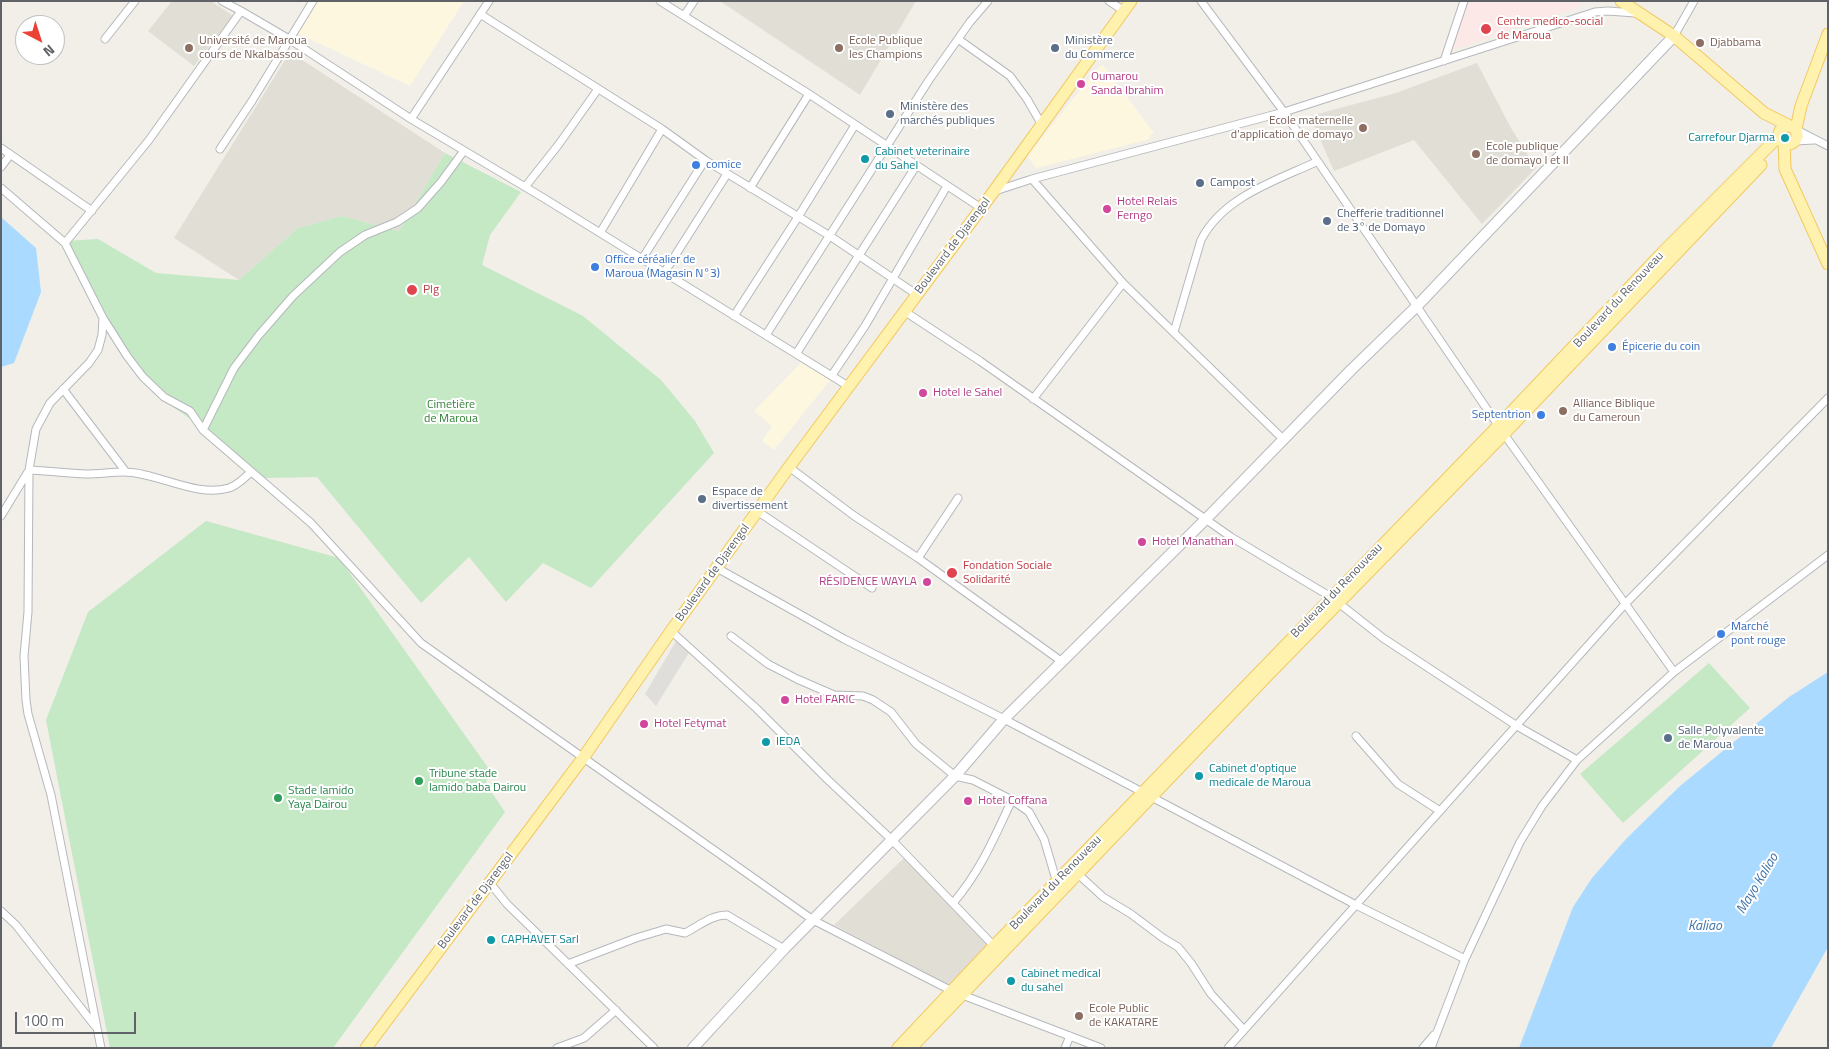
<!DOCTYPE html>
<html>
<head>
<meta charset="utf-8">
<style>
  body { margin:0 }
  #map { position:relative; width:1829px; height:1049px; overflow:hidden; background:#f1efe8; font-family:"Titillium Web",sans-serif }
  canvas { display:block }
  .frame { position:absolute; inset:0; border:2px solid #5f6368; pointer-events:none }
  .north { position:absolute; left:15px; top:15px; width:50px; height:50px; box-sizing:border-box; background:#fff; border:1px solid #bfc1c3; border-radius:50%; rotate:140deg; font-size:14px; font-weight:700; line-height:20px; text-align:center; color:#5f6368 }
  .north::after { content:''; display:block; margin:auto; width:18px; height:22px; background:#ea4335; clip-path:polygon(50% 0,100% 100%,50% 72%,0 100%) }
  .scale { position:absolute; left:15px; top:1012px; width:121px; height:22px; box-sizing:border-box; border:2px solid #5f6368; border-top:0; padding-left:6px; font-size:15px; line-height:18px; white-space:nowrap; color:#5f6368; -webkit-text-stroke:4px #fff; paint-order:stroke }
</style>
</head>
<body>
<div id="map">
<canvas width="1829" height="1049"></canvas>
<div class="frame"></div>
<div class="north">N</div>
<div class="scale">100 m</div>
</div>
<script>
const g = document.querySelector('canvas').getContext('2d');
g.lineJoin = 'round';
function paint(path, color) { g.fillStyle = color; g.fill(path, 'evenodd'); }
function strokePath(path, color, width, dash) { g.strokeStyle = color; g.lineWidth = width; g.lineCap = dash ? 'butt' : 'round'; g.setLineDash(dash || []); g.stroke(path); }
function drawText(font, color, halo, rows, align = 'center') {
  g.font = font + ' "Titillium Web",sans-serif'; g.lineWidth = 4; g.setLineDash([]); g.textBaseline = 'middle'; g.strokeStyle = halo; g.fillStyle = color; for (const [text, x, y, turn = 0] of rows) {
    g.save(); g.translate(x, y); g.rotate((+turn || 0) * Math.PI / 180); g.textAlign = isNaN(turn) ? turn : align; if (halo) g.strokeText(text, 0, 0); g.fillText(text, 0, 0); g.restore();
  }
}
const commercial = new Path2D(`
  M317,1H464L410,86L297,33Z
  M1103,65L1154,133L1149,136L1150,139L1036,168L1027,156L1098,68Z
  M801,363L830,380L774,450L762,441L772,426L754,411Z`);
const industrial = new Path2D(`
  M676,641L690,651L656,706L645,694Z`);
const education = new Path2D(`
  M172,1H211L233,16L194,66L148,31Z
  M720,1H916L860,95Z
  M290,52L445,153L399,231L342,216L298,228L239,280L174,238Z
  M1477,63L1511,128L1536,168L1482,224L1414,140L1334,171L1310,116L1396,93Z
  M905,857L991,945L949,985L834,925Z`);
const medical = new Path2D(`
  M1465,1H1579V7L1450,51Z`);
const green = new Path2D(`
  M445,153L521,192L490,235L482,265L583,316L661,380L695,421L714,453L591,588L543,563L506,602L469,557L421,603L317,477L264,478L205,429L160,398L110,323L67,241L98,239L156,273L239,280L298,228L342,216L399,231Z
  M206,521L339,558L489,769L486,784L505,812L333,1048H110L46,720L88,612Z
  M1709,663L1750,708L1623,823L1580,774Z`);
const water = new Path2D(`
  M1,217L36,248L41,292L14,363L1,367Z
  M1828,672V947L1771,1048H1519L1573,907L1592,878L1626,839L1680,786L1789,697Z`);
const minor = new Path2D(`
  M222,1L241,11L289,39L411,119L542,197L848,386
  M660,1L809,94L981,208
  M1109,1L1124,11
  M1201,1L1284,112L1504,434L1674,672
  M480,14L662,129L705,160L830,236L916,294
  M684,16L694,1
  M1674,36L1694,1
  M105,39L135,1
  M958,39L1010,76L1027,99L1042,125
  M1444,61L1464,1
  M411,119L489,1
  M1797,130L1828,146
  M1795,141L1814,140
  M1,148L92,211
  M220,149L252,101L313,1
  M1,167L10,155
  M1032,179L1123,283L1284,440
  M525,187L559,144L598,89
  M1,188L65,243L103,318L127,356L143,377L164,397L190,411L203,430L311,523L421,643L813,920L952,991L1101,1048
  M750,188L809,94
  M995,191L1032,179L1284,112L1595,12L1608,11L1635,13
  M600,233L662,129
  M65,243L149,140L241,11
  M642,259L705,160
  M664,273L727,174
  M904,311L980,361L1231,537L1331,597L1383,638L1517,726L1577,760
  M734,316L798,217L855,125
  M1174,332L1201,240C1223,197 1275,181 1316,162
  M766,335L929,80L970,22L988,1
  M796,354L916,166
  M832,375L865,326L947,186
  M63,389L126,472
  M1033,399L1123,283
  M203,430L234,368L259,335L293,296L340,252L365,235L397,222L418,208L441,182L463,152
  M789,467L853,515L918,558L1061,661
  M757,511L872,588
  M1,516L29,470C48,471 67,473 86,474C99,474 112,472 124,472C157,472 196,498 229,488C238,485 244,478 251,472
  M918,558L958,498
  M717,568L844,639L1004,719L1356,905L1465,959
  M671,631L756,708L828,780L892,840L994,946
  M731,636L768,664L797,679L834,695L863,696L873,700L891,712L916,744L955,776L973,780L1012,800L1029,812L1044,839L1057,883
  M1356,736L1398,784L1440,811
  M1078,874L1103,897L1131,914L1163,938L1178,947L1191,963L1211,994L1244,1030
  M490,883L507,904L654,1048
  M954,902C981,870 994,838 1012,800
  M1,911L16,925L95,1026
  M568,964L636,938L666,929L685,933C699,926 711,915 727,915L784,949
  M101,1048L51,795L28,714L26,700L24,656L28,612L29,470L36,429L50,403L89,363L98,350L102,335L103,318
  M557,1048L584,1038L616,1010
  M1065,1048L1070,1036
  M1228,1048L1625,604L1828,398
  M1423,1048L1434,1035
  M1431,1048L1465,959L1520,842L1542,806L1577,760L1674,672L1828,555`);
const secondary = new Path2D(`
  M693,1048L784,949L955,776L1004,719L1206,519L1351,370L1416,307L1674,36`);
const primary = new Path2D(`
  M1621,1L1674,36L1764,113L1788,125
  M1779 135a9 9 0 1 1 18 0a9 9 0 1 1-18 0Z
  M1796,129L1801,106L1828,34
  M1784,143L1785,169L1828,264
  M366,1048L583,758L671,631L789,467L994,191L1131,1
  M898,1048L994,946L1498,426L1662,253L1779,136
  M911,1048L1268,675L1504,434L1761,165`);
const markers = [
  [1486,29,6,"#e0444e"],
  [1700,43,5,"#8d6e63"],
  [189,48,5,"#8d6e63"],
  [839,48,5,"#8d6e63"],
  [1055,48,5,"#5c6f8a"],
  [1081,84,5,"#d1479c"],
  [890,114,5,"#5c6f8a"],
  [1363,128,5,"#8d6e63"],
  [1785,138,5,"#0f9aa8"],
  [1476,154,5,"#8d6e63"],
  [865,159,5,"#0f9aa8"],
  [696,165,5,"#3f7fe0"],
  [1200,183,5,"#5c6f8a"],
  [1107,209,5,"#d1479c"],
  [1327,221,5,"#5c6f8a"],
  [595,267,5,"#3f7fe0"],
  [412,290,6,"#e0444e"],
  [1612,347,5,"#3f7fe0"],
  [923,393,5,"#d1479c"],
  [1563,411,5,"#8d6e63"],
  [1541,415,5,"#3f7fe0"],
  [702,499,5,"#5c6f8a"],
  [1142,542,5,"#d1479c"],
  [952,573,6,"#e0444e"],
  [927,582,5,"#d1479c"],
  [1721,634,5,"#3f7fe0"],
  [785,700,5,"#d1479c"],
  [644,724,5,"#d1479c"],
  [1668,738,5,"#5c6f8a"],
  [766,742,5,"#0f9aa8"],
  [1199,776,5,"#0f9aa8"],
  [419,781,5,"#2e9e5b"],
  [278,798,5,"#2e9e5b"],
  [968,801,5,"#d1479c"],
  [491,940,5,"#0f9aa8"],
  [1011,981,5,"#0f9aa8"],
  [1079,1016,5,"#8d6e63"]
];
const healthNames = [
  ["Centre medico-social",1497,22],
  ["de Maroua",1497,36],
  ["Plg",423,290],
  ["Fondation Sociale",963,566],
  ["Solidarité",963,580]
];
const educationNames = [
  ["Université de Maroua",199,41],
  ["cours de Nkalbassou",199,55],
  ["Ecole Publique",849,41],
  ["les Champions",849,55],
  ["Djabbama",1710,43],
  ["Ecole maternelle",1353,121,"right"],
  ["d'application de domayo",1353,135,"right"],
  ["Ecole publique",1486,147],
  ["de domayo I et II",1486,161],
  ["Alliance Biblique",1573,404],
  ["du Cameroun",1573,418],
  ["Ecole Public",1089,1009],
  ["de KAKATARE",1089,1023]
];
const serviceNames = [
  ["Ministère",1065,41],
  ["du Commerce",1065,55],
  ["Ministère des",900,107],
  ["marchés publiques",900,121],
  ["Campost",1210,183],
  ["Chefferie traditionnel",1337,214],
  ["de 3° de Domayo",1337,228],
  ["Espace de",712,492],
  ["divertissement",712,506],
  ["Salle Polyvalente",1678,731],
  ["de Maroua",1678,745]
];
const hotelNames = [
  ["Oumarou",1091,77],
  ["Sanda Ibrahim",1091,91],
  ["Hotel Relais",1117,202],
  ["Ferngo",1117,216],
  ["Hotel le Sahel",933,393],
  ["Hotel Manathan",1152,542],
  ["RÉSIDENCE WAYLA",917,582,"right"],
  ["Hotel FARIC",795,700],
  ["Hotel Fetymat",654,724],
  ["Hotel Coffana",978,801]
];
const cultureNames = [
  ["Carrefour Djarma",1775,138,"right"],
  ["Cabinet veterinaire",875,152],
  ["du Sahel",875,166],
  ["IEDA",776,742],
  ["Cabinet d'optique",1209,769],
  ["medicale de Maroua",1209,783],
  ["CAPHAVET Sarl",501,940],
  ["Cabinet medical",1021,974],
  ["du sahel",1021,988]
];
const shopNames = [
  ["comice",706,165],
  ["Office céréalier de",605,260],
  ["Maroua (Magasin N°3)",605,274],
  ["Épicerie du coin",1622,347],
  ["Septentrion",1531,415,"right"],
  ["Marché",1731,627],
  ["pont rouge",1731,641]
];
const streetNames = [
  ["Boulevard de Djarengol",953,246,-53],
  ["Boulevard du Renouveau",1619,300,-47],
  ["Boulevard de Djarengol",713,573,-54],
  ["Boulevard du Renouveau",1337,591,-46],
  ["Boulevard du Renouveau",1056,883,-46],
  ["Boulevard de Djarengol",476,901,-53]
];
const parkNames = [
  ["Cimetière",451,405],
  ["de Maroua",451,419]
];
const leisureNames = [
  ["Tribune stade",429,774],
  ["lamido baba Dairou",429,788],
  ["Stade lamido",288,791],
  ["Yaya Dairou",288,805]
];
const waterNames = [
  ["Mayo Kaliao",1758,884,-59],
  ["Kaliao",1705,927]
];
paint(commercial, '#fef7e0');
paint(industrial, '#e0deda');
paint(education, '#e1ded6');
paint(medical, '#fce8e6');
paint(green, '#c5e8c5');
paint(water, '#aadaff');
strokePath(minor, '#b5b8bc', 9);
strokePath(secondary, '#b6babf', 12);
strokePath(primary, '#f2c960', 13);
strokePath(minor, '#fff', 7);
strokePath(secondary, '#fff', 10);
strokePath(primary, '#fff2af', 11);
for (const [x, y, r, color] of markers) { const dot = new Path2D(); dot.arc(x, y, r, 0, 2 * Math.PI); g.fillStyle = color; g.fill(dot); strokePath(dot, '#fff', 2); }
drawText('12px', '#be3a42', '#fff', healthNames, 'left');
drawText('12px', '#785e54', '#fff', educationNames, 'left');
drawText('12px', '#4e5e75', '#fff', serviceNames, 'left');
drawText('12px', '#b23c85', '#fff', hotelNames, 'left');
drawText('12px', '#0d838f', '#fff', cultureNames, 'left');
drawText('12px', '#366cbe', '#fff', shopNames, 'left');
drawText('12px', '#5f6368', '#fff', streetNames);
drawText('12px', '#348238', '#fff', parkNames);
drawText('12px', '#27864d', '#fff', leisureNames, 'left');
drawText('italic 14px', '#4174aa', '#fff', waterNames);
</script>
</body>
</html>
